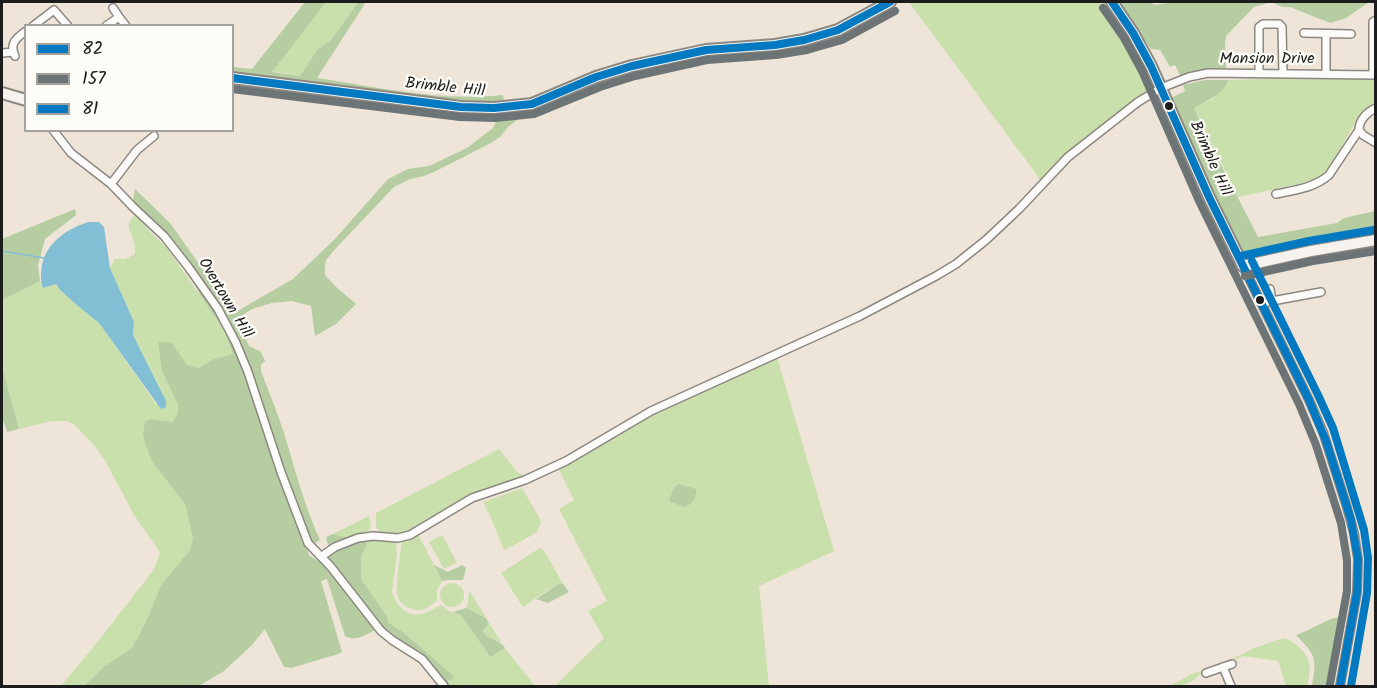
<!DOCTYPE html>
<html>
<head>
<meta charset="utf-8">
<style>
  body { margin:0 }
  #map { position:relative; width:1377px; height:688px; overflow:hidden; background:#eee5d8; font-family:Kalam,sans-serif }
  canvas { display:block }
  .frame { position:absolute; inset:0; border:3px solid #1c1c1c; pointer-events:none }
  .legend { position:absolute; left:24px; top:24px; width:210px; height:108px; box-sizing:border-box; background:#fdfcf7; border:2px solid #a3a29f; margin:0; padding:8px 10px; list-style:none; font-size:18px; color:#1c1c1c }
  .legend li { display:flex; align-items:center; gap:12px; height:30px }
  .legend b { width:30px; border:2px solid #a3a29f }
</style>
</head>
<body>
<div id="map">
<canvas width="1377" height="688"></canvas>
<div class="frame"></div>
<ul class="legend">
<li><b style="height:8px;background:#0279c1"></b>82</li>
<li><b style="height:8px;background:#6c7476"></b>157</li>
<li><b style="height:8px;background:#0279c1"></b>81</li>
</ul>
</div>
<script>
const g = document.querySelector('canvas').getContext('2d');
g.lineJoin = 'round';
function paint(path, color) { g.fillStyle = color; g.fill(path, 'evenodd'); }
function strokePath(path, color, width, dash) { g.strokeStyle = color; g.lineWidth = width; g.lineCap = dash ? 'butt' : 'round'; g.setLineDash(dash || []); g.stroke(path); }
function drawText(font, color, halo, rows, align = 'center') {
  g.font = font + ' Kalam,sans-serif'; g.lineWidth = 4.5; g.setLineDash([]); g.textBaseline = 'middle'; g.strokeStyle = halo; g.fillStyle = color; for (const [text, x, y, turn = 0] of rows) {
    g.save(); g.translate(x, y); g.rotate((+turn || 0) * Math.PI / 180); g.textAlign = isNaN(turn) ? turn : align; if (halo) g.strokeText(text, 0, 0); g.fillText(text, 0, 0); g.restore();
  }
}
const green = new Path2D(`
  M326,2H358L331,40L317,50L300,76L271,71Z
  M909,2H1106C1123,29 1142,55 1154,85C1112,116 1076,143 1042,182Z
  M1263,79H1375V102L1360,114L1331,166L1323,174L1314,179L1299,184L1238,197L1194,107L1212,99L1228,83L1229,80Z
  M135,215L151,233L167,248L224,330L234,354L214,359L198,368L187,366L162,371L178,405V413L174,422L153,419L146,421L143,435L146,447L153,463L185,504L193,538L190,550L161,585L148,617L132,648L103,667L84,686H61C85,658 108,629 131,599C141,585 157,570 160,552L134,515L106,462L98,450L75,425L67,421H51L19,429L2,366V300L40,281L43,288L56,284L61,291L78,306L99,323L156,404L163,394L133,335L134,322L110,268L115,259H125L135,254C135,250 135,247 134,243C132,231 123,226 135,215Z
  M777,357L834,551L759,586L769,686H555L604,638L588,611L607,601L559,509L574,500L559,470L642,421Z
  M499,449L517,472L526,477C511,482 495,486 481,492C456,503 401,553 376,528V513Z
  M522,488L539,517L541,523L536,533L505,550L503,548L492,520L483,502Z
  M369,516L371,525L370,529L365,533L351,538L333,534Z
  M418,534L442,581L437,590V600C430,607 422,613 412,609C406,607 400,603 398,597C394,586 401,553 402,540Z
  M442,535L457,562L444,569L429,542Z
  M373,537L396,541L397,555L392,592C396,605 407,618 422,614C428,613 434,608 441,605L449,611L461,615L489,656L505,648L535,686H449L447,682L455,677L403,632L389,623L386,615L360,578L361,557L367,544L360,540Z
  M540,548L544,550L563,584L561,583L546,591L523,607L501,573Z
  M440 595a12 12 0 1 1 24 0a12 12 0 1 1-24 0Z
  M469,590L501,642C484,634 482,640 486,618L466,608L468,602Z
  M1283,638C1291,640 1294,643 1300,648C1312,660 1311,672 1307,686H1286L1278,661L1243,656L1230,662L1204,671L1191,682L1181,686H1169L1190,675L1234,658L1257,647Z`);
const forest = new Path2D(`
  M305,2H326L272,72L300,76L317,50L331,40L358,2H366L317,78C378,87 441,102 503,95L504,100L496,104L442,101L305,85L284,90L263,88L233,86L232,67L252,69Z
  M1116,2H1150L1155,5L1172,2H1369L1346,18L1330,23L1290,7H1282L1272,2L1254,7L1226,36L1225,44L1226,68L1180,75L1175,65L1170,67L1160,50L1151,49L1128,19Z
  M1205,80H1229C1222,95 1208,100 1194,108L1218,159L1258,237L1337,223L1344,218L1375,211V236L1254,258L1243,257L1215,205L1171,98L1185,91L1183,85Z
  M514,112L525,114L508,127L500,137L491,143L434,172L424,176L410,179L394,187L337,247L326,260L325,266V275L335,286L356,304L336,324L315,336L311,306L292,301L272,303L252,309L237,319L249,346L261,352L265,361L261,365V371C269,392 277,412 284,433C295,469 304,505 320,540L313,544L302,534L309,555L327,567L330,554L326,537L333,534L365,541L367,544L361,557V579L386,615L389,623L403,632L455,677L447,682L449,686H448L447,682L442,679L427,659L397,641L381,627C370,632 357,643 345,636L327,579L321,581L342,652L338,654L291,668L284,667L265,629L252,645L224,671L199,686H84L103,667L132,648L148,617L161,585L190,550L193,538L185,504L153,463L146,447L143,435L145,421L152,419L173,422L178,413V405L162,371L158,342H171L187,365L198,368L214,359L233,354L224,330L200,295L177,248L133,201L135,189L170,223L234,313L293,279L335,239L388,179L408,169L429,166L467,148L493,128L499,116Z
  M75,209L76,215L45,239L38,265L40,281L2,300V239Z
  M2,366L19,429L7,432L2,417Z
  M678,484L696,489C697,498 693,504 684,507L669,501L673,490Z
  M434,565L448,572L462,565L466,568L463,580H449L442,581Z
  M562,583L563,584L569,592L548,603L536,599L557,585Z
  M466,608L486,618L488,624L483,631C487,641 498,637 505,648L490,657L461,615L453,612Z
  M1343,616L1330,686H1312C1317,657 1316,656 1296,635C1312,630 1327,618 1343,616Z`);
const water = new Path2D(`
  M88,222H99L104,227L110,268L134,322L133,335L166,401V407L161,409L99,323L78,306L61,291L56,284L43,288C40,280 41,274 42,265C47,242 67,229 88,222Z`);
const stream = new Path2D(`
  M2,251L44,258`);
const minor = new Path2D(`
  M113,8L119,17
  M33,26L54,10L68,26
  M106,26L119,17L126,26
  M1304,33L1351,34
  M3,53L13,52
  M15,56C9,44 16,38 26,31
  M1259,74V27L1263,24H1279L1282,27L1283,74
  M1326,74V34
  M1373,75V22L1376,20
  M53,130L71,153L111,184L133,207L164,236L189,268L218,309L236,343L248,372L281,472L308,543L331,567L381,631L392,640L422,659L444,686
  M1359,130L1363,135L1376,143
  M111,184L137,150L154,136
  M1276,194C1295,190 1314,188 1329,175L1359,130C1359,120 1367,112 1376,108
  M1243,266L1309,400L1323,432L1346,504L1354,533L1358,559L1357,592L1340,686
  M1270,289L1272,301
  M1262,304L1272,301L1321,292
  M322,556L335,547L358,538L373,536L398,538L410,535L472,498L525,480L566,461L651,411L860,316L936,276L956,264L986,240L1019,209L1068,157L1138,102L1161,88L1189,77L1208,73L1376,75
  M1223,667L1231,686
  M1206,673L1232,664`);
const secondary = new Path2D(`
  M1112,2L1133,33L1151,66L1209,197L1243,266L1311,251L1376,240
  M232,78L461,107L494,108L532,104L596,77L632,66L706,50L775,45L804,40L838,30L890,2
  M2,93L26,100`);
const bus1 = new Path2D(`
  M1112,2L1133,33L1151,66L1209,197L1309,400L1326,441L1351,520L1358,559L1357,592L1340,686
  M232,78L461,107L494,108L532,104L596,77L632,66L706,50L775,45L804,40L838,30L890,2`);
const bus2 = new Path2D(`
  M1103,8L1124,38L1142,71L1199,201L1299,404L1316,445L1341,523L1347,560V591L1330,684
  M232,89L460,117L495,118L534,114L600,87L635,76L707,60L776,55L807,50L842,40L895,11
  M1245,276L1313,261L1376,251`);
const bus3 = new Path2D(`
  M1241,256L1309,241L1374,230
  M1252,261L1318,395L1333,428L1364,530L1368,558L1367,593L1351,686`);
const markers = [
  [1169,106,5,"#1c1c1c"],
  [1260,300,5,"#1c1c1c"]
];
const streetNames = [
  ["Mansion Drive",1267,60],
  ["Brimble Hill",445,89,6],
  ["Brimble Hill",1209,159,66],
  ["Overtown Hill",224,299,59]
];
paint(green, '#c9dfac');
paint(forest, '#b5cda1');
paint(water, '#83bfd4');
strokePath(stream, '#83bfd4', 1.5);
strokePath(minor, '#8c8781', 10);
strokePath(secondary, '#8c8781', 14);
strokePath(minor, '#fcfbf9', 7);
strokePath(secondary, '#f6f3ee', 10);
strokePath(bus1, '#0279c1', 8);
strokePath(bus2, '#6c7476', 8);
strokePath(bus3, '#0279c1', 8);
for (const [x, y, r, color] of markers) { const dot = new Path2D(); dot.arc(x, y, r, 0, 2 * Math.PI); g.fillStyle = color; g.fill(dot); strokePath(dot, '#fdfcf7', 2); }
drawText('16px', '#1c1c1c', '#fdfcf7', streetNames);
</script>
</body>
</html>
